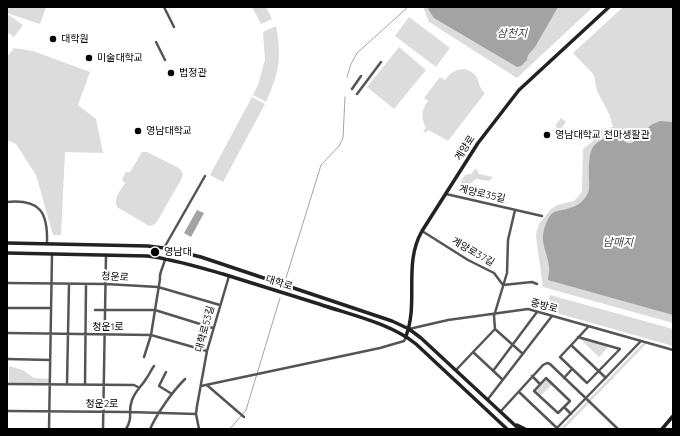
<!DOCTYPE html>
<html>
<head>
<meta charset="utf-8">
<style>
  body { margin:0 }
  #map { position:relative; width:680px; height:436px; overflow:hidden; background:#fff; font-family:Quicksand,sans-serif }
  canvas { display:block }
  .frame { position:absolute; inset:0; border:8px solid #000; pointer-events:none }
</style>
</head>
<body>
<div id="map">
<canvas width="680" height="436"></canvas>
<div class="frame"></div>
</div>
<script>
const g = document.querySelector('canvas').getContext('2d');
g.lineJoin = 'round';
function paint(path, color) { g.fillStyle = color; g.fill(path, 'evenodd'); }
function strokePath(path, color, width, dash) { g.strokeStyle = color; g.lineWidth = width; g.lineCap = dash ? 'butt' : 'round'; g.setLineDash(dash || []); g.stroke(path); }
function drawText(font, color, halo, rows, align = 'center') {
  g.font = font + ' Quicksand,"Noto Sans KR",sans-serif'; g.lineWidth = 4; g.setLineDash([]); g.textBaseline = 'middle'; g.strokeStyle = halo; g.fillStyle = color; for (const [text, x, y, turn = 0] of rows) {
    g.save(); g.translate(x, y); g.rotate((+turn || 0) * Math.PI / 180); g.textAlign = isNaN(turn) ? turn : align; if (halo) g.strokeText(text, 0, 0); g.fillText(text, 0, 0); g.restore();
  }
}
const green = new Path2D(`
  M9,7H46L40,24L7,13Z
  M252,7H266L272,19L261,24Z
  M423,7H593L517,78L429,22Z
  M623,7H673V323L543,287L537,244L536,234L539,224L551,209L557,205L574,201L582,192L583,149L593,141L602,129L613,127L609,114L597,91L594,75L573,53Z
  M7,14L23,25L14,37L7,32Z
  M409,17L450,48L436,67L395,36Z
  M276,26C282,58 279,73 266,102L253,95L258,85L265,60L263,32Z
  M399,47L426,70L394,109L367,87Z
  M14,48L33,51L90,72L78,105L96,119L103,153L65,152L61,235H53L36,175L16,144L7,140V57Z
  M465,69C483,75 475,85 485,93L448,141C441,136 435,134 428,130L426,133L423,131L426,128C421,118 421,110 428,101L424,98L440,77L445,80C450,73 455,69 465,69Z
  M252,97L265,104L223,182L210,175Z
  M561,118L566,122L560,130L555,126Z
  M142,152H147L179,168L183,174L181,180L159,218C156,223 154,226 149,226L117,207C113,198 121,190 125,183L122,180L126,172H130Z
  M476,168L479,174L493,177L489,181L476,179L465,188L460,183L465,175L471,174Z
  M550,295L673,329V346L546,310Z
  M578,337L609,346L599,357Z
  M644,342L647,343L564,429H560Z
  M9,366L23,370L34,378L49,379L50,384H9Z
  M546,378L553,384L540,396L534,391Z`);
const water = new Path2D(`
  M430,7H558L535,47L528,55L527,60L521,66L517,67L434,18L428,9Z
  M660,121L673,122V315L548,280C548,276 550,271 549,267C548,252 539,244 545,226C547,222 549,215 553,213C555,211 559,211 562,210C573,208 583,204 588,193C590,188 589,182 589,177C589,153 588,140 616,136C623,137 624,145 632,143L651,125Z
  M197,210L204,213L191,237L184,233Z`);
const stream = new Path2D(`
  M347,77L351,64L357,53L408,7
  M286,278L321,165L339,146L343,138L345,97
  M230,429L246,410L280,298`);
const street = new Path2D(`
  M164,7L174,27
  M156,42L165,60
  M352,89L361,76
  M357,94L381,62
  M446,194L542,216
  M7,202C40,199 48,212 47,243
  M422,231L468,260L494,273L503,285L532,282L537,284
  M164,248L205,176
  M7,283L106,284L158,287L220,305
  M7,308H51
  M95,310H155L213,328
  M409,329L448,320L528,309L673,350
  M495,329L523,354
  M7,333L151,335L207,351
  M578,337L620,349L587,383L560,357L588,327
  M571,345L606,378
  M473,352L503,380
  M144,357L151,335L160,279C159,272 164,266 165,259
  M7,359L50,360
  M456,370L495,329L494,316L507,273L508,240L515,210
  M493,371L537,312
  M166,372L159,386L172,394
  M532,376L540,384
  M546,378L570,401L558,413L534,391Z
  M564,378L572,369
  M7,384L134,385L138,387
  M67,384L69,284
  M85,385L86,284
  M201,386L380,348L404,341L406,337
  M208,386L244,417
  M519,392L558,429
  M488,399L552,316
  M564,407L571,414
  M7,411L129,412L196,414
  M501,411L543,365L547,363L550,364L618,429
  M557,428L641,341
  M49,429L52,254
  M103,429L106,255
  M126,429C134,416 127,413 132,400C136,390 141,387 146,379C149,375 151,370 154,366
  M150,429C158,412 172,392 185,379
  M199,429L196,414L197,406L207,351L229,276`);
const secondary = new Path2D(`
  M7,243L148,246L164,248L201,257L392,321L409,329L421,338L519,429
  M7,253L147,256C173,259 198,267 223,274C255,284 287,294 319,304C351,315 390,323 416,344L507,429
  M406,336C419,302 403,264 422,231L478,143L519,90L609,7
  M517,425L525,429
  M662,429L673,416`);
const markers = [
  [53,39,4,"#000"],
  [89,58,4,"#000"],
  [171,73,4,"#000"],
  [138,131,4,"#000"],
  [547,135,4,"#000"],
  [155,252,5,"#000"]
];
const poiNames = [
  ["대학원",61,39],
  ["미술대학교",97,58],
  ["법정관",179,73],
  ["영남대학교",146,131],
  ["영남대학교 천마생활관",555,135],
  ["영남대",164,252]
];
const streetNames = [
  ["계양로",465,148,-57],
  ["계양로35길",482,194,13],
  ["계양로37길",473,252,30],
  ["청운로",115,277,3],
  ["대학로",279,283,17],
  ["중방로",544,306,15],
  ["청운1로",108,327],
  ["대학로53길",205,329,-75],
  ["청운2로",102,404]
];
const waterNames = [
  ["삼천지",512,34],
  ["남매지",618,243]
];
paint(green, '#dcdcdc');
paint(water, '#a3a3a3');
strokePath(stream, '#a3a3a3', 1);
strokePath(street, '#555', 2.5);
strokePath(secondary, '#222', 3.5);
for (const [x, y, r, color] of markers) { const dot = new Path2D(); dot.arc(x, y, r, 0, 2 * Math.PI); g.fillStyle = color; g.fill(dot); strokePath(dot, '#fff', 1.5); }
drawText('10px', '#000', '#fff', poiNames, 'left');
drawText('10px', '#000', '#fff', streetNames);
drawText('italic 11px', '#444', '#fff', waterNames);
</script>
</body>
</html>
